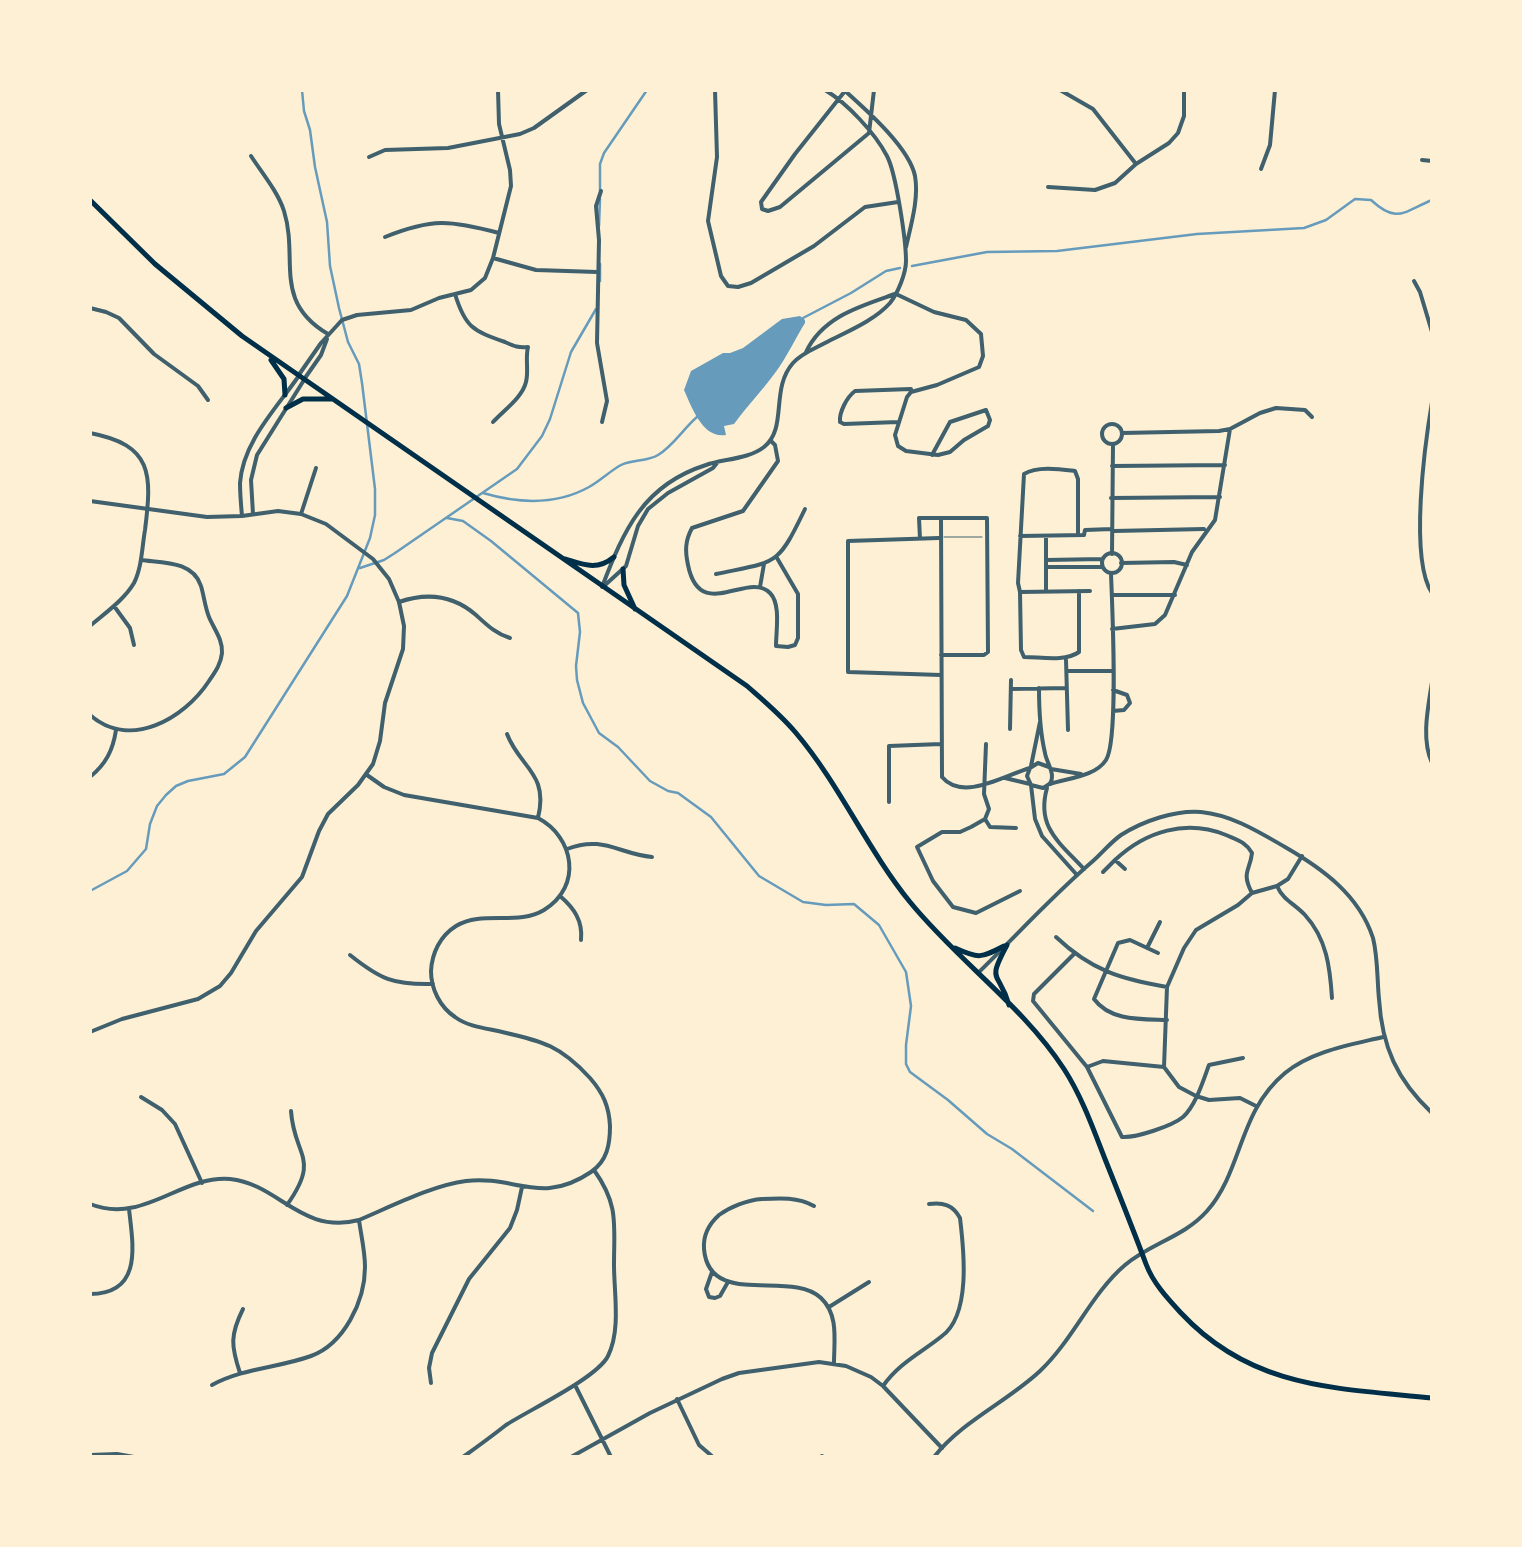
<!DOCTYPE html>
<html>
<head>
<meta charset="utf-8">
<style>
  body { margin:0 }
  #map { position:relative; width:1522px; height:1547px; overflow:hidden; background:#fdf0d5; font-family:"Roboto Condensed",sans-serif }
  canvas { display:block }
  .frame { position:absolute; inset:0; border:92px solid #fdf0d5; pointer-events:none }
</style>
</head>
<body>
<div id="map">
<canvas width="1522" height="1547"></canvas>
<div class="frame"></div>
</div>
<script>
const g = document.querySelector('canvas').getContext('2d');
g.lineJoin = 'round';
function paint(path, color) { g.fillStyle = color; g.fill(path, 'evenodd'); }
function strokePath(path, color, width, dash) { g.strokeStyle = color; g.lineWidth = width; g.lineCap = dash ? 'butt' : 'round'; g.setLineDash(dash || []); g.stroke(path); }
const water = new Path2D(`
  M800,316L805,320V323C795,339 787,357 775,373C762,391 747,406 734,424L724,426L726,435C703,439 692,408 684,390L691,371L723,353H730L743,348L782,319Z`);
const stream = new Path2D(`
  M600,191V164L604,153L647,90
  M599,226L600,199
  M912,266L987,252L1057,251L1197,234L1304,228L1326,220L1355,199L1371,200C1397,224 1403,212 1432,200
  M600,281V264
  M803,318L851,293L886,271L900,268
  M483,493C517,503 555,506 589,487C600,481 610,471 621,465C633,459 647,462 658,455C673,446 684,428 697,417
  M447,518L463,521L491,541L578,613L580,632L576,666L577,680L583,703L599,733L618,747L650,781L668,791L678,793L711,817L759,876L803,902L826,905L854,904L879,925L906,972L911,1006L906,1045V1064L910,1072L948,1100L987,1134L1012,1149L1093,1211
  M360,568L384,560L395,553L517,469L542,436L550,419L571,352L596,309
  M90,891L127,871L146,849L150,824L157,806L166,795L176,786L188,781L224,774L245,757L347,596L370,538L375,515V489L362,383L359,364L348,342L339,308L330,266L327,222L315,167L310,130L304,111L302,90`);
const service = new Path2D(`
  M944,537H982`);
const minor = new Path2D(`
  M715,90L717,157L708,221L721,276L728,286L738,287L751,283L814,246L865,207L898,202
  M844,90C865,109 909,147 915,176C919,198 911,225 906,247
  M1060,90L1093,109L1136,164
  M845,91L795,154L761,202L762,209L768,211L780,207L869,133L874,90
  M251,156C262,173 278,192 284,211C299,259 272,301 328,334
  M369,157L385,150L448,148L520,134L534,128L587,90
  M1422,160L1432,161
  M1261,169L1270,145L1275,90
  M1048,187L1095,190L1115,183L1136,164L1169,143L1178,133L1184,116V90
  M601,191L596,206L599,240L597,343L607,401L602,422
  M385,237C432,218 450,220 499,233
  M493,258L536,270L597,272
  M1414,281L1420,292L1432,332
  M455,294C465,327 473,331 505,342C514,346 518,348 528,347C525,359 529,370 526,382C522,398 504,410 493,422
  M896,294L934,312L966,320L981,334L983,356L979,367L937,385L911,392L907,397L895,435L898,446L906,451L938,455L950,452L964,440L988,426L990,420L986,410L950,422L932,455
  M90,308L106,312L119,318L154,354L198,386L208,400
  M806,352C823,316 861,306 895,294
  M298,376L321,343L342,320L357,315L411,310L439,298L471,290L485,278L493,258L511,186L510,170L499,124L498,90
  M305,378L321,355L327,339
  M1432,402C1425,443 1409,559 1432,593
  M898,422L844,424L840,422C839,412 847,397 855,391L911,389
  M1102 434a10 10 0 1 1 20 0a10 10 0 1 1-20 0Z
  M90,433C153,445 152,474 145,530C142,547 142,567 134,583C124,600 105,613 90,626
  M1122,433L1219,431L1230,429L1260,413L1276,408L1305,410L1312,417
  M771,441L775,445L778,461L743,511L692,528C685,541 685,551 688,565C700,624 748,570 770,593C781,604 776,631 776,646L788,647L795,645L798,638V594L777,558
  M1112,466L1225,465
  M1111,498L1220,497
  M301,514L316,468
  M941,518L942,777C963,802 1005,775 1030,768
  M1114,531L1204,529
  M1078,534V479L1075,471C1059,469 1037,466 1024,474L1018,583L1020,592L1021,650L1024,657C1041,657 1065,662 1079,652V591
  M1020,536L1084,535L1085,530L1112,529
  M939,538L848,541V672L941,675
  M920,539L919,518H987L988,652L984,655H941
  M1102 563a10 10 0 1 1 20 0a10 10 0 1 1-20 0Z
  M1112,554L1113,444
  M1046,560L1103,559
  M1121,563L1174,562L1187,565
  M1046,567H1101
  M716,574C778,561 777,567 805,509
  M604,586L626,566L638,526L648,509L668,493L713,468L717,463
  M602,587C624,530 643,485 706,465C723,459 749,459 764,447C788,428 770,389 793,363C802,353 814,349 825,343C846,332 874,321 890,303C898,293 906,273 906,261C906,240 896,173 887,156C875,133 847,103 825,90
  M760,587L764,564
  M1046,591V536
  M1020,592L1090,591
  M1112,595H1175
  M399,602C428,592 453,595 476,615C487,625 496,634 510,638
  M114,606L130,628L134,645
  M1112,629L1155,624L1165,615L1192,552L1215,520L1230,429
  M1066,660L1068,730
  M1067,671H1113
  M1432,682C1428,708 1421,739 1432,763
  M1039,688C1039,710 1040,732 1045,753C1046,760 1052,769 1052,776C1052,784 1049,784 1043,788L1031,785L1027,776L1030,768L1038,763L1049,767
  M1011,689L1066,688
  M1113,690L1127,695L1130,703L1124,710L1113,711
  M90,715C130,750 184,719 209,681C215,672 221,664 222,653C223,640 214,629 209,617C205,607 204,596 201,586C193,561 163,563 141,560
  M1010,729L1011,680
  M507,734C520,768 549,773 538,818
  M986,744L984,794L989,809L985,819L971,827L960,832H942L917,847L933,881L953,907L976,913L1020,891
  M1031,766L1040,722
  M1051,769L1081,774
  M90,777C106,764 113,750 116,730
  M1005,778L1030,784
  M1050,784C1067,778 1095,777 1106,760C1119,740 1112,604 1111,573
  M1031,785L1035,819L1042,836L1077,875
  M1047,788C1036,827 1059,842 1084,869
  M889,802V746L941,744
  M985,819L990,827L1016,828
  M567,849C603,835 619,854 652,857
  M1115,860C1146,831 1186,819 1226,835C1237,840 1246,842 1252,853C1250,871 1241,872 1252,893
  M1103,872L1115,860L1125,869
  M1277,886C1283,900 1295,904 1305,915C1327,939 1330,968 1332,998
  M560,896C574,908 583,921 581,940
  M1056,937C1091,970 1120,979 1167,987
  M1147,948L1160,922
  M1158,953L1130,940L1118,943L1094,999C1110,1021 1141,1019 1167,1020
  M1074,954L1034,994L1033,1001L1087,1067L1122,1137C1136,1138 1172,1126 1183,1117C1196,1105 1203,1081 1209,1065L1243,1058
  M350,955C380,979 393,985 433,984
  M1087,1067L1103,1061L1164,1067
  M141,1097L162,1110L175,1124L202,1183
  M1256,1106L1240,1098L1209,1100L1196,1096L1179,1087L1164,1067L1167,987L1184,948L1196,930L1238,905L1252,893L1277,886L1288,879L1302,856
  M90,1204C144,1225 180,1175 230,1179C279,1184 301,1235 359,1220C390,1207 433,1185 466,1181C515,1175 541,1206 591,1172C607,1161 610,1145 610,1126C609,1106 603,1093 590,1078C559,1044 541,1041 498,1031C483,1028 467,1026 455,1017C440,1007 431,989 431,971C432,953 440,936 456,926C482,910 518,926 544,910C583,886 574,837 538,818L404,795L384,787L367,775
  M287,1205C321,1157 294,1157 291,1111
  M814,1206C798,1197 780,1198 762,1199C747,1200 730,1207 719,1215C709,1224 703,1236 704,1249C709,1309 791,1269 821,1298C839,1315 834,1341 834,1363
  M712,1272L706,1289L709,1297L715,1298L720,1296L728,1282
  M90,1294C143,1294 133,1245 129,1209
  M829,1307L869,1282
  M240,1373C231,1346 230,1335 243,1309
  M431,1383L429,1368L432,1353L469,1279L510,1228L517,1210L522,1187
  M212,1385C243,1368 278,1368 311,1356C344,1344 365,1301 365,1267C365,1251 361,1235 359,1220
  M575,1385L611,1457
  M883,1386C899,1363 921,1353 942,1336C971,1315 964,1251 960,1218C953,1205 943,1202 929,1204
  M677,1399L699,1445L713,1457
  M90,1455L117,1454L134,1457
  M463,1457C477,1447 492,1436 506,1425C529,1410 597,1378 608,1356C621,1330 614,1293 614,1265C614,1224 619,1205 594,1170
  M571,1457L650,1413L722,1379L739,1373L819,1362L846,1366L871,1377L883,1386L942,1448
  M820,1457L822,1456`);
const tertiary = new Path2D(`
  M90,501L207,517L242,516L278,511L301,514L326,524L373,559L389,579L399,602L404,626L403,649L385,703L380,741L373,764L358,785L328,814L319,831L302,877L256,931L231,973L220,986L198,999L122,1019L90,1032
  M253,514L251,480L257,455L304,380
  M242,516C241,505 240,494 240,483C243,442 275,410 298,377
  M978,973C1016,936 1052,896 1093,861C1102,853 1111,842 1121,835C1143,821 1175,810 1201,812C1232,815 1259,832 1285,847C1323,869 1359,895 1373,938C1378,958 1377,979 1379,999C1382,1047 1397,1080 1432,1113
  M934,1457C962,1421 1007,1402 1040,1371C1073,1340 1091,1294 1125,1265C1151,1243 1184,1237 1207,1211C1243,1170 1238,1112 1285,1073C1312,1051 1350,1045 1383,1037`);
const primary = new Path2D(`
  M90,200L155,264L242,336L747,686C764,701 781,715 796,733C840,785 867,849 910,902C958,961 1023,1006 1064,1069C1082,1097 1093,1128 1105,1159C1119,1194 1133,1229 1146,1264C1153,1283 1168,1299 1181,1313C1252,1389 1336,1388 1432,1398
  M271,360L284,379L285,395
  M286,408L303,399H331
  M565,559C584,565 597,571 614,557
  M623,569L624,585L635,609
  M1007,945C986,984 999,970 1009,1005
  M955,948C979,959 981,958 1004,946`);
paint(water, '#669bbc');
strokePath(stream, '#669bbc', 2.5);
strokePath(service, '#3f606c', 1);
strokePath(minor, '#3f606c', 4);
strokePath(tertiary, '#3f606c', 4);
strokePath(primary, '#003049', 5);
</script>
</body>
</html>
